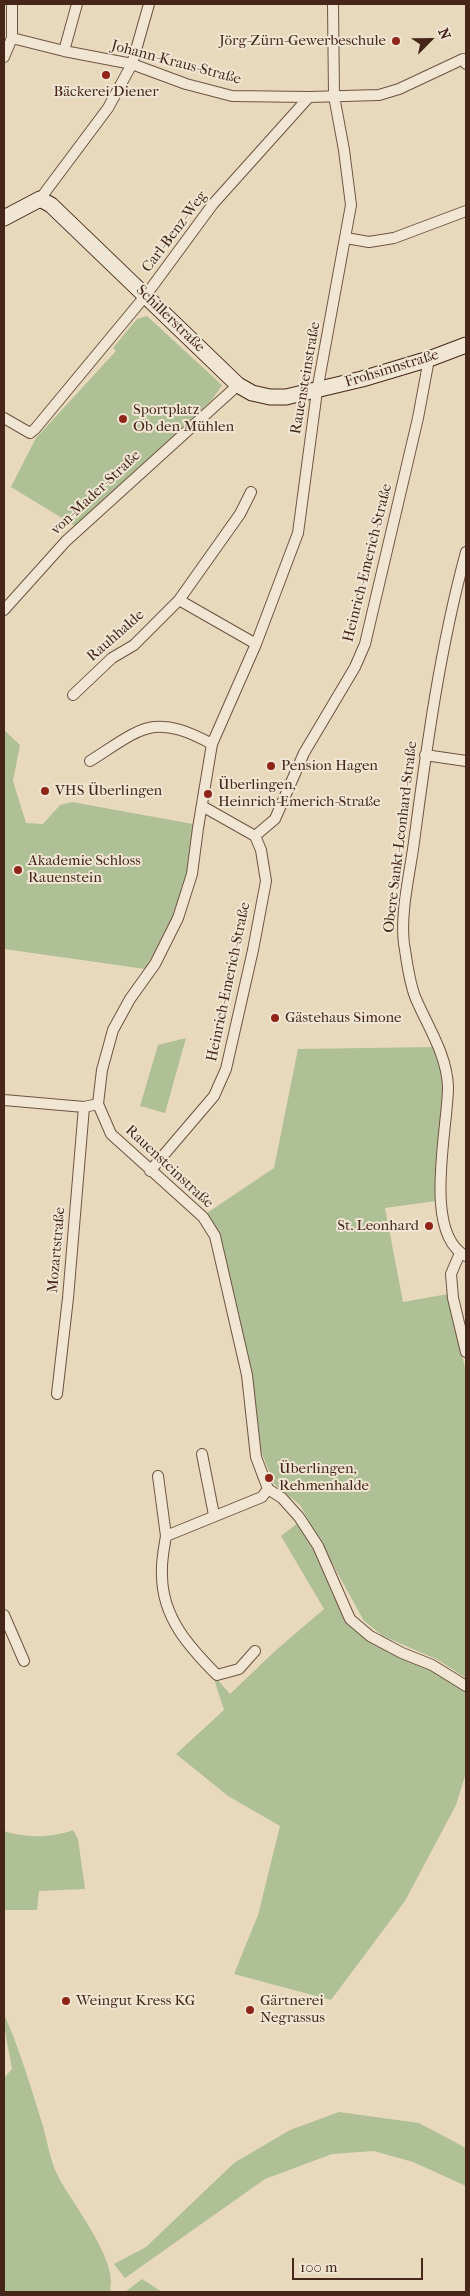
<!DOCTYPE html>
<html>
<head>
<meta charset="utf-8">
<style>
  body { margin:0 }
  #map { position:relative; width:470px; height:2296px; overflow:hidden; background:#e8d9bc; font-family:"IM FELL French Canon",serif }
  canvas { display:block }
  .frame { position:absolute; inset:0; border:5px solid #452618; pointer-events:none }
  .north { position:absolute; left:405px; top:15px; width:50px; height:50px; -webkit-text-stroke:4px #f0e6d3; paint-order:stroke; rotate:67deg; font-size:14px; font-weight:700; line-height:20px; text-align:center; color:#452618 }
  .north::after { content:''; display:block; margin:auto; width:18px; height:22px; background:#452618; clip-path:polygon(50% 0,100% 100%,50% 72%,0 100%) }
  .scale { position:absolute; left:292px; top:2258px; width:131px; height:22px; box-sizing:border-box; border:2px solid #452618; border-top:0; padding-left:6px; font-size:15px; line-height:18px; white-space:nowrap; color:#452618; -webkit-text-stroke:4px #f0e6d3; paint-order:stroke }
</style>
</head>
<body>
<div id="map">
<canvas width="470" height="2296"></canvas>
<div class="frame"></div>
<div class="north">N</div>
<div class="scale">100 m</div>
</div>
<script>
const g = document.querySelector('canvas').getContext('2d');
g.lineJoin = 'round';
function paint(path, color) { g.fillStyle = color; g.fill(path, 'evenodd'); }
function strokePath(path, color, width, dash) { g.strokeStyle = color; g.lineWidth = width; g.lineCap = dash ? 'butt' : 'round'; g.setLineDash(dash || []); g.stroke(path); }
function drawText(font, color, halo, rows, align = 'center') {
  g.font = font + ' "IM FELL French Canon",serif'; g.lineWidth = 4; g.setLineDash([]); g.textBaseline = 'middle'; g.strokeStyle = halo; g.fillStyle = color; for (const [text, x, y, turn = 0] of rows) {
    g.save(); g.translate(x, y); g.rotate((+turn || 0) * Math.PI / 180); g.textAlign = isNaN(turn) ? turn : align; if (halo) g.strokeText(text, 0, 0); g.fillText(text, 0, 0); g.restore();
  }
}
const green = new Path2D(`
  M147,316L222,385L212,400L75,526L11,487L36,438L116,351L113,348L137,319Z
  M4,730L20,745L13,781L26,823L43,824L60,805L72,802L193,824L187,872L174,918L145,969L4,949Z
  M186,1038L165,1113L140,1106L158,1045Z
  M433,1047L443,1077L436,1201L385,1208L403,1302L448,1294L466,1372V1678L436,1659L383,1636L364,1621L300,1505L274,1484L261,1451L254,1394L221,1239L207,1213L274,1168L298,1049Z
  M299,1522L313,1543L349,1625L394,1654L432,1668L466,1691V1773L456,1805L405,1901L331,2000L234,1974L258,1915L280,1826L228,1796L176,1754L224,1710L212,1673L230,1694L275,1651L324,1609L281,1536Z
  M73,1830L78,1839L85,1889L39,1891L37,1910H4V1831C24,1838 53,1838 73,1830Z
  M4,2014C20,2050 31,2088 43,2126C47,2141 50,2159 57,2174C70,2201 119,2260 110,2290L113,2292H4V2078L12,2069C9,2050 4,2033 4,2014Z
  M339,2112L419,2123L466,2148V2186L413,2162L374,2151L332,2154L265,2179L125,2278L114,2264L146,2247L234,2163L290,2130Z
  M142,2279L162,2292H125Z`);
const street = new Path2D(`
  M333,4L334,96L344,150L351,205L317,391L298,533L256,644L212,744L198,828L192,874L178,918L155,964L130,999L113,1030L102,1070L98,1104L111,1134L203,1217L215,1236L247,1375L256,1457L268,1489L282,1498L299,1517L318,1546L350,1619L370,1636L402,1653L432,1665L466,1686
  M12,38L64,51L132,64L186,84L232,96L309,97L379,95L399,89L463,59L466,64
  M64,51L77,4
  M4,57L12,38V4
  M40,199L108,108L132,64L149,4
  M346,238L369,242L394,238L466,211
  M4,418L30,433L35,429L146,295L213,204L309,97
  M466,552C440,648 427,744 414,842C410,873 400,912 404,944C407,961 409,983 416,999C428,1027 447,1055 448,1087C448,1128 422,1234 466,1256
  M179,600L240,514L251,492
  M4,610L66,541L238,385
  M73,695L112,658L134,645L179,600L256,644
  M425,755L466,761
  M90,761C142,728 153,712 212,744
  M255,836L275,819L304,753L355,667L365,644L418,418L429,359
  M4,1100L84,1107L98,1104
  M150,1171L214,1096L226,1069L253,950L266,881L261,850L255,836L202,806
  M460,1253L451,1274L453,1298L466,1352
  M57,1394L68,1298L84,1107
  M202,1454L214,1515
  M158,1476L166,1536
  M4,1615L24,1661
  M255,1651L239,1669L217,1675C189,1647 162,1617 162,1575C161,1562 164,1548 166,1536L262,1497L268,1489`);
const secondary = new Path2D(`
  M4,218L40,199L51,205L238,385L252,393L270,397H286L362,379L429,359L466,345`);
const markers = [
  [396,41,5,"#8f2418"],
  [106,75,5,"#8f2418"],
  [123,419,5,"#8f2418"],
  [271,766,5,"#8f2418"],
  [45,791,5,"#8f2418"],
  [208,794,5,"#8f2418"],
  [18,870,5,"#8f2418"],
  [275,1018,5,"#8f2418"],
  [429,1226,5,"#8f2418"],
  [269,1478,5,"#8f2418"],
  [66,2001,5,"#8f2418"],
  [250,2010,5,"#8f2418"]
];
const poiNames = [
  ["Jörg-Zürn-Gewerbeschule",386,41,"right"],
  ["Bäckerei Diener",106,92,"center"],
  ["Sportplatz",133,410],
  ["Ob den Mühlen",133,427],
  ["Pension Hagen",281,766],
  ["Überlingen,",218,785],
  ["Heinrich-Emerich-Straße",218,802],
  ["VHS Überlingen",55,791],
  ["Akademie Schloss",28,861],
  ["Rauenstein",28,878],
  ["Gästehaus Simone",285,1018],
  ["St. Leonhard",419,1226,"right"],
  ["Überlingen,",279,1469],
  ["Rehmenhalde",279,1486],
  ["Weingut Kress KG",76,2001],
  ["Gärtnerei",260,2001],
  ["Negrassus",260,2018]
];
const streetNames = [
  ["Johann-Kraus-Straße",176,63,15],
  ["Carl-Benz-Weg",175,232,-53],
  ["Schillerstraße",170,319,44],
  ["Frohsinnstraße",392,369,-17],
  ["Rauensteinstraße",306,378,-80],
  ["von-Mader-Straße",96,493,-43],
  ["Heinrich-Emerich-Straße",368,563,-76],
  ["Rauhhalde",116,636,-41],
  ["Obere Sankt-Leonhard-Straße",401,837,-83],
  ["Heinrich-Emerich-Straße",229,982,-78],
  ["Rauensteinstraße",169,1167,43],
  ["Mozartstraße",57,1250,-85]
];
paint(green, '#afc096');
strokePath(street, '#6e5341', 12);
strokePath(secondary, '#452618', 17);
strokePath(street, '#f0e6d3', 10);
strokePath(secondary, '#f0e6d3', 15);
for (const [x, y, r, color] of markers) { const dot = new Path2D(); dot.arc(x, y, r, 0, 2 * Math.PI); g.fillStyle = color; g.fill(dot); strokePath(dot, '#f0e6d3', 2); }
drawText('15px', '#452618', '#f0e6d3', poiNames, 'left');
drawText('15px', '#452618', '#f0e6d3', streetNames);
</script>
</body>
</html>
